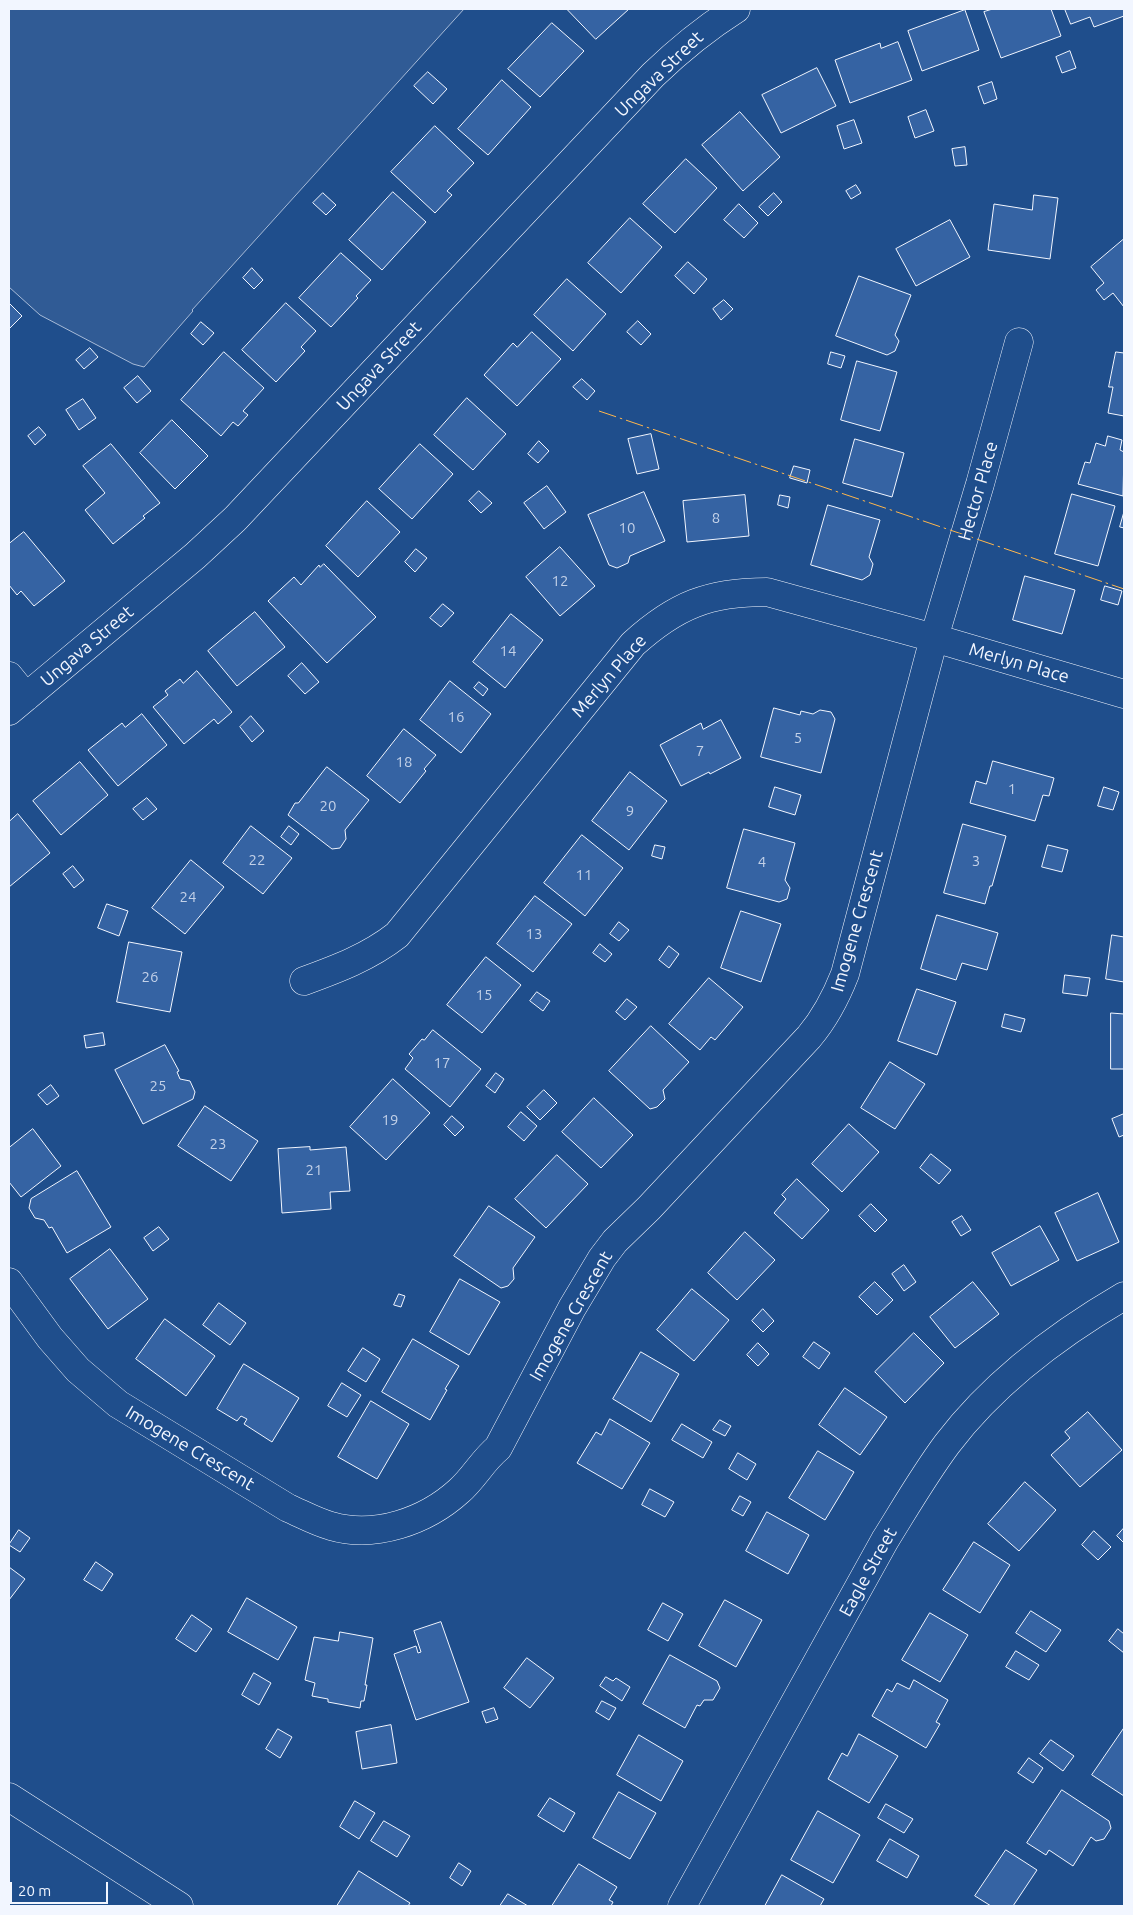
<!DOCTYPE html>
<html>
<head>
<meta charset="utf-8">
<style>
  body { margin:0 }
  #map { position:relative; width:1133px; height:1915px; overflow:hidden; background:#1f4e8c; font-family:Ubuntu,sans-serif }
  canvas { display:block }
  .frame { position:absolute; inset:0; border:10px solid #f2f6ff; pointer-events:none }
  .scale { position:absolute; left:10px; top:1882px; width:98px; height:22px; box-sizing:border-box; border:2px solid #f2f6ff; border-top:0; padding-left:6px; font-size:15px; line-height:18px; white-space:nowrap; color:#f2f6ff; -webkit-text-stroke:4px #1f4e8c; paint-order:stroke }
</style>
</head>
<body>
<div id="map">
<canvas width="1133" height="1915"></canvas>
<div class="frame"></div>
<div class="scale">20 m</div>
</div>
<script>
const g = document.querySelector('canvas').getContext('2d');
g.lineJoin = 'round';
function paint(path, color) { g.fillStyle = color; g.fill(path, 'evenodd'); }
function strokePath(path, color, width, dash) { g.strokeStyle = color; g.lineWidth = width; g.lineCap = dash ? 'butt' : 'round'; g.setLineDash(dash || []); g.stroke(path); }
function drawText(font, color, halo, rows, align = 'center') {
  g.font = font + ' Ubuntu,sans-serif'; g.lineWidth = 4; g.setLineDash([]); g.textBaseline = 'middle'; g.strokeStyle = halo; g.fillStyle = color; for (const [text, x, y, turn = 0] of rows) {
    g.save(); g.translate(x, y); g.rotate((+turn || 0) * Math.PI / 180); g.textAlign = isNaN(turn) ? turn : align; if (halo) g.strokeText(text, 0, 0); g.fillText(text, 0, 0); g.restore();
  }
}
const green = new Path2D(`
  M9,9H464L192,310L193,311L144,367L133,364L40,315L9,287Z`);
const building = new Path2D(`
  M567,9H629L596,39Z
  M993,9H1051L1061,36L1001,58L984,12Z
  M1065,9H1124V16L1094,27L1090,17L1071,24Z
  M965,10L979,50L922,71L908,31Z
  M552,23L584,51L540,97L508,69Z
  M898,42L912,80L850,103L835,60L880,43L881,48Z
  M1070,51L1076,68L1062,73L1056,57Z
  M817,68L836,106L781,133L762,95Z
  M428,72L447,89L433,104L414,86Z
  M502,80L531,107L488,155L458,129Z
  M992,82L997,99L984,104L978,87Z
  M926,110L934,131L915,138L908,117Z
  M740,112L780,157L743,191L702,145Z
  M854,120L862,143L844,149L837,126Z
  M435,126L474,163L447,191L452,195L435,213L391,172Z
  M965,147L967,165L955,166L952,149Z
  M686,159L717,188L675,233L643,204Z
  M856,185L861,193L851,199L846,191Z
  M393,192L426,222L382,270L349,240Z
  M323,193L336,205L326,215L313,203Z
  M774,193L782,202L768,216L759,207Z
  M1034,195L1058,198L1050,259L988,250L994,204L1032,210Z
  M739,204L758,223L744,238L724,220Z
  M630,218L662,247L621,293L588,263Z
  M950,220L970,257L916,286L896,249Z
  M1124,239V307L1113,293L1104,300L1096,290L1104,283L1091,267Z
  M341,253L371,280L356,296L358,298L331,327L299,298Z
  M688,262L707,279L694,294L675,276Z
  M252,268L263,280L254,289L243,278Z
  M859,276L911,295L895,335L899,341L895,351L887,355L836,336Z
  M567,279L606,314L573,351L534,315Z
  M724,300L733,309L721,320L713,309Z
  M9,303L22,316L9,329Z
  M286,303L316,331L301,347L305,351L276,382L242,350Z
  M638,321L651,334L641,345L627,332Z
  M201,322L214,333L203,345L191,334Z
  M532,332L561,359L517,406L484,375L513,343L517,347Z
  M90,348L98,357L84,369L76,360Z
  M224,352L264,388L243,411L248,415L238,426L233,422L221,436L181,400Z
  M831,352L845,356L841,368L828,364Z
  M1116,352L1124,353V416L1108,413L1113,387H1109Z
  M857,361L897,372L880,431L841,420Z
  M138,376L151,391L137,403L124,388Z
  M582,379L595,391L587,400L573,387Z
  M467,398L506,434L473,470L434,435Z
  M83,399L96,418L79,430L66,410Z
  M172,420L208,456L175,489L140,453Z
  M39,427L46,435L35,445L28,436Z
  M651,434L659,469L637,474L628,439Z
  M1108,436L1122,440L1120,450L1124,452L1123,496L1078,484L1085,462L1090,463L1096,443L1105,446Z
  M855,439L904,453L892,497L843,483Z
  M539,441L549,451L538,463L528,454Z
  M111,444L160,503L143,516L145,518L113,544L85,510L105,493L83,466Z
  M420,444L453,474L412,519L379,489Z
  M794,466L810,470L807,483L790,478Z
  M547,486L566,512L544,529L524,503Z
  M479,491L492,503L481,513L469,501Z
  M644,492L665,541L630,556L628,563L617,568L609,565L588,515Z
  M1072,494L1115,506L1098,566L1055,554Z
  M745,495L749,536L687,542L683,501Z
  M780,495L790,497L788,508L778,505Z
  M367,501L400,532L358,577L326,546Z
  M828,505L880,520L869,557L873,564L870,575L862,580L811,565Z
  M1124,512V528L1120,527Z
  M24,532L65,581L34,606L21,591L17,595L9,585V544Z
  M560,547L595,586L560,616L526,577Z
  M416,549L427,558L415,572L405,562Z
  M324,564L376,617L327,663L268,601L294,577L301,585L319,565L320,567Z
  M1025,576L1075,590L1062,634L1013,620Z
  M1105,586L1122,591L1118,605L1101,600Z
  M443,604L454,613L441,627L430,618Z
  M255,612L285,647L237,686L208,651Z
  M511,614L543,640L505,688L473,662Z
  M302,663L319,682L305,694L288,676Z
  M197,671L232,712L218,724L214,719L184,744L153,707L168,695L165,691L180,679L183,683Z
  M450,681L491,714L461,753L420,720Z
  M479,682L488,689L483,696L474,688Z
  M774,708L800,715L801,711L813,714L820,710L831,712L835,719L821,773L761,757Z
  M142,714L167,745L118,786L88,750L122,723L125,727Z
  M251,716L264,731L252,742L240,727Z
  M721,720L741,758L710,774L709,772L681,786L660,745L701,723L703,729Z
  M404,729L436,755L424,769L426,771L400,803L367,776Z
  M993,761L1054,778L1049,796L1043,795L1035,821L970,803L976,781L986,784Z
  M80,762L108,795L61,835L33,801Z
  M327,767L369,800L345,830L346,839L340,848L332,849L288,815L295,803H298Z
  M630,772L667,801L629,850L592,821Z
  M775,787L801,795L795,815L769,807Z
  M1104,787L1119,792L1113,810L1098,806Z
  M147,798L157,809L143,820L133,809Z
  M18,814L50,853L9,887V822Z
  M963,824L1006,836L992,886H990L985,904L944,893Z
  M251,826L292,858L263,894L223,863Z
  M289,826L299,834L291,845L281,837Z
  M744,829L795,843L785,880L790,888L787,899L779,902L727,888Z
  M582,835L623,868L585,916L544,883Z
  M655,845L665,847L662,859L652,856Z
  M1048,845L1068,850L1062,872L1042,867Z
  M191,860L224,887L185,934L152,908Z
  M73,866L84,880L74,888L63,874Z
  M535,896L572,924L533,972L497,944Z
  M107,904L128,911L119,936L98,928Z
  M741,911L781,924L761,982L721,968Z
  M937,915L998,933L987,970L962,963L956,980L921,969Z
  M619,922L629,930L619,941L610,934Z
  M1112,935L1124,937V982L1106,979Z
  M129,942L182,952L170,1012L117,1002Z
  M600,944L612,954L605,962L593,953Z
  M669,946L679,954L669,968L659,960Z
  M486,957L521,985L482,1033L447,1005Z
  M1065,975L1090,978L1087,996L1063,993Z
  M709,978L743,1007L715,1040L711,1037L700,1050L669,1024Z
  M917,989L956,1002L937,1055L898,1041Z
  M537,992L550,1001L543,1011L530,1001Z
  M627,999L637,1007L625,1020L616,1012Z
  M1111,1013L1124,1014V1069H1111Z
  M1005,1014L1025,1019L1021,1032L1002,1027Z
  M651,1026L689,1062L663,1090L665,1099L657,1107L650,1109L609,1071Z
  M433,1030L481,1069L450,1107L405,1069L413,1058L409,1054L422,1039L424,1040Z
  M103,1033L105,1045L86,1048L84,1036Z
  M165,1045L179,1071L177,1072L180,1079L190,1081L195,1092L193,1099L143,1124L115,1070Z
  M890,1062L925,1084L895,1129L861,1108Z
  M496,1073L504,1079L495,1093L486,1086Z
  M393,1079L430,1113L386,1160L350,1127Z
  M51,1085L59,1096L47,1105L38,1095Z
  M544,1090L557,1103L540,1120L527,1107Z
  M594,1098L633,1135L601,1168L562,1132Z
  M205,1106L258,1141L231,1181L178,1146Z
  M521,1112L537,1126L524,1141L508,1127Z
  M1124,1114V1135L1119,1137L1112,1119Z
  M452,1116L464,1127L455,1136L444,1125Z
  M849,1124L879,1152L842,1192L812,1164Z
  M33,1129L61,1166L21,1197L9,1182V1148Z
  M310,1147V1150L346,1147L350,1191L330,1192L331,1209L282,1213L278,1149Z
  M931,1154L951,1170L939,1184L920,1168Z
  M557,1155L588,1184L546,1228L515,1199Z
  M77,1171L111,1227L67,1253L52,1227L49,1228L44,1220L35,1218L29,1208L31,1199Z
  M797,1179L829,1210L802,1239L774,1213L786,1199L782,1195Z
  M1098,1193L1119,1242L1077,1261L1055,1213Z
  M871,1204L887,1220L875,1232L859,1216Z
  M489,1206L535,1237L513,1268L514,1279L508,1286L501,1288L454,1256Z
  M962,1216L971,1230L961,1236L952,1222Z
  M1040,1226L1059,1260L1011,1286L992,1253Z
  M159,1227L169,1239L153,1251L144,1238Z
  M745,1232L775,1260L737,1300L708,1273Z
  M110,1249L148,1299L108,1329L70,1279Z
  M904,1265L916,1282L904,1291L892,1274Z
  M460,1279L500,1302L469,1355L430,1332Z
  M875,1282L893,1300L877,1315L859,1297Z
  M973,1282L999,1314L955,1348L930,1317Z
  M692,1289L729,1320L694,1361L657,1330Z
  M399,1294L405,1296L401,1307L394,1305Z
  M219,1303L246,1323L230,1345L203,1325Z
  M763,1309L774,1321L763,1332L752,1321Z
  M165,1319L215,1356L186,1396L136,1359Z
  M914,1333L944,1363L905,1403L875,1372Z
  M413,1339L459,1366L445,1389L447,1390L430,1420L382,1392Z
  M814,1342L830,1353L819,1369L803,1357Z
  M758,1343L769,1354L758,1366L747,1355Z
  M363,1348L380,1359L366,1382L348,1371Z
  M641,1352L679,1374L651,1422L613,1399Z
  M244,1364L299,1398L272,1442L244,1424L247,1419L241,1416L237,1421L217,1409Z
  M342,1383L361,1395L347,1417L328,1406Z
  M845,1388L887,1417L860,1455L819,1425Z
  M371,1401L409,1424L377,1479L338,1457Z
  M1088,1412L1122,1450L1080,1487L1051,1455L1070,1438L1065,1432Z
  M610,1419L650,1443L622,1489L577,1463L596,1432L601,1435Z
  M720,1420L731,1426L725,1436L713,1430Z
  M682,1424L712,1442L703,1458L672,1440Z
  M818,1451L854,1472L825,1520L789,1498Z
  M738,1453L756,1464L747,1480L729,1469Z
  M1025,1482L1056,1510L1019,1551L988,1524Z
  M650,1489L674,1502L665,1517L642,1505Z
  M740,1496L751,1502L743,1516L732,1510Z
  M767,1512L809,1535L788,1574L746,1551Z
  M1124,1528V1543L1117,1536Z
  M19,1530L30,1538L20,1552L9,1545Z
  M1094,1531L1111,1547L1098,1560L1082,1545Z
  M974,1542L1010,1565L980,1613L943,1590Z
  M96,1562L113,1574L102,1591L84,1580Z
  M9,1567L25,1579L9,1600Z
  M247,1598L297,1627L278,1660L228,1632Z
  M725,1600L762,1620L736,1667L699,1646Z
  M663,1603L683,1614L668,1641L648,1630Z
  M1031,1611L1061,1630L1046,1652L1016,1633Z
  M930,1613L968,1635L940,1682L902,1660Z
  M192,1615L212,1629L196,1652L176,1639Z
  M441,1622L469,1702L416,1720L394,1654L416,1646L418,1653L421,1652L414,1631Z
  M1118,1629L1124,1634V1653L1109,1641Z
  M340,1632L373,1638L365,1685H367L364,1701H361L360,1708L328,1702V1699L312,1696L315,1683L305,1680L314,1637L338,1641Z
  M1016,1651L1039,1665L1029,1680L1006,1667Z
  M670,1655L717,1681L720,1688L713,1700H704L700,1706L697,1705L685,1728L643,1704Z
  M527,1658L554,1678L530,1708L504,1688Z
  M254,1673L271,1683L259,1705L242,1695Z
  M606,1677L613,1681L616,1678L630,1687L622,1701L600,1686Z
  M914,1680L948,1700L936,1722L940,1724L926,1748L872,1716L887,1689L892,1692L897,1683L909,1689Z
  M602,1701L616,1708L609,1720L596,1712Z
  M494,1708L498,1719L486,1723L482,1712Z
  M391,1725L397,1763L362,1769L356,1732Z
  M1124,1728V1796L1092,1775Z
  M278,1729L292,1737L280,1758L266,1749Z
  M859,1734L898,1756L869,1803L828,1779L842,1753L847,1756Z
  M639,1735L683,1761L661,1801L617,1775Z
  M1051,1740L1074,1756L1063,1771L1040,1754Z
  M1029,1758L1043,1768L1033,1783L1018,1773Z
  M1062,1790L1109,1821L1111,1828L1104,1839L1096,1841L1091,1837L1073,1866L1049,1850L1046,1855L1027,1843Z
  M619,1792L656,1813L630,1859L593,1838Z
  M550,1798L575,1813L564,1832L538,1816Z
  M355,1801L375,1813L359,1839L340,1827Z
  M886,1804L913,1819L904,1833L878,1818Z
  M818,1811L860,1835L833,1883L791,1860Z
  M384,1821L410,1836L397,1857L371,1841Z
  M890,1839L919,1856L907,1878L877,1861Z
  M1006,1850L1037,1870L1013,1906H991L975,1896Z
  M459,1863L471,1871L462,1886L450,1878Z
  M579,1864L617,1887L609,1900L613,1902L611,1906H552Z
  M359,1871L410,1903L408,1906H337Z
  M782,1875L824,1899L820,1906H765Z
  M508,1894L528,1906H500Z`);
const street = new Path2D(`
  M9,676L26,697
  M9,711L195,556L235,519L653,75C679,50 706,28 736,9
  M304,981C337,969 369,957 397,935L633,644C676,605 709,592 767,592L934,638L1124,694
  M9,1282L50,1338L78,1370L118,1404L288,1508C302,1514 316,1522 331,1526C375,1539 426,1521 459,1491C474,1478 483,1460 498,1448L572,1308L602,1258L615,1241L649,1208L809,1037C825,1018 836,997 845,974L934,638L980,484L1019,342
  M9,1797L179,1906
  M682,1906L885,1540C905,1508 924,1475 947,1444C994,1382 1057,1335 1124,1296`);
const power = new Path2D(`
  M599,411L1124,589`);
const numberNames = [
  ["8",716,518],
  ["10",627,528],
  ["12",560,581],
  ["14",508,651],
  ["16",456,717],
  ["5",798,738],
  ["7",700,751],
  ["18",404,762],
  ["1",1012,789],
  ["20",328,806],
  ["9",630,811],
  ["22",257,860],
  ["3",976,861],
  ["4",762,862],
  ["11",584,875],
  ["24",188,897],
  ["13",534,934],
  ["26",150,977],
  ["15",484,995],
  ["17",442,1063],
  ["25",158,1086],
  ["19",390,1120],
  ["23",218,1144],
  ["21",314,1170]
];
const streetNames = [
  ["Ungava Street",659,74,-44],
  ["Ungava Street",379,366,-47],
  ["Hector Place",978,491,-74],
  ["Ungava Street",87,646,-40],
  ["Merlyn Place",1019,663,16],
  ["Merlyn Place",609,676,-49],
  ["Imogene Crescent",857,921,-74],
  ["Imogene Crescent",571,1316,-60],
  ["Imogene Crescent",190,1448,31],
  ["Eagle Street",868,1572,-61]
];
paint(green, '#305b95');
strokePath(green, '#a8bbd7', 1);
paint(building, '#3563a3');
strokePath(building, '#f2f6ff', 1);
strokePath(street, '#f2f6ff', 29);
strokePath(street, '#1f4e8c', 28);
strokePath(power, '#ffb74d', 1, [18, 4, 2.5, 4]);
drawText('15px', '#c3d1e8', null, numberNames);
drawText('18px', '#f2f6ff', '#1f4e8c', streetNames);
</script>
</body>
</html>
